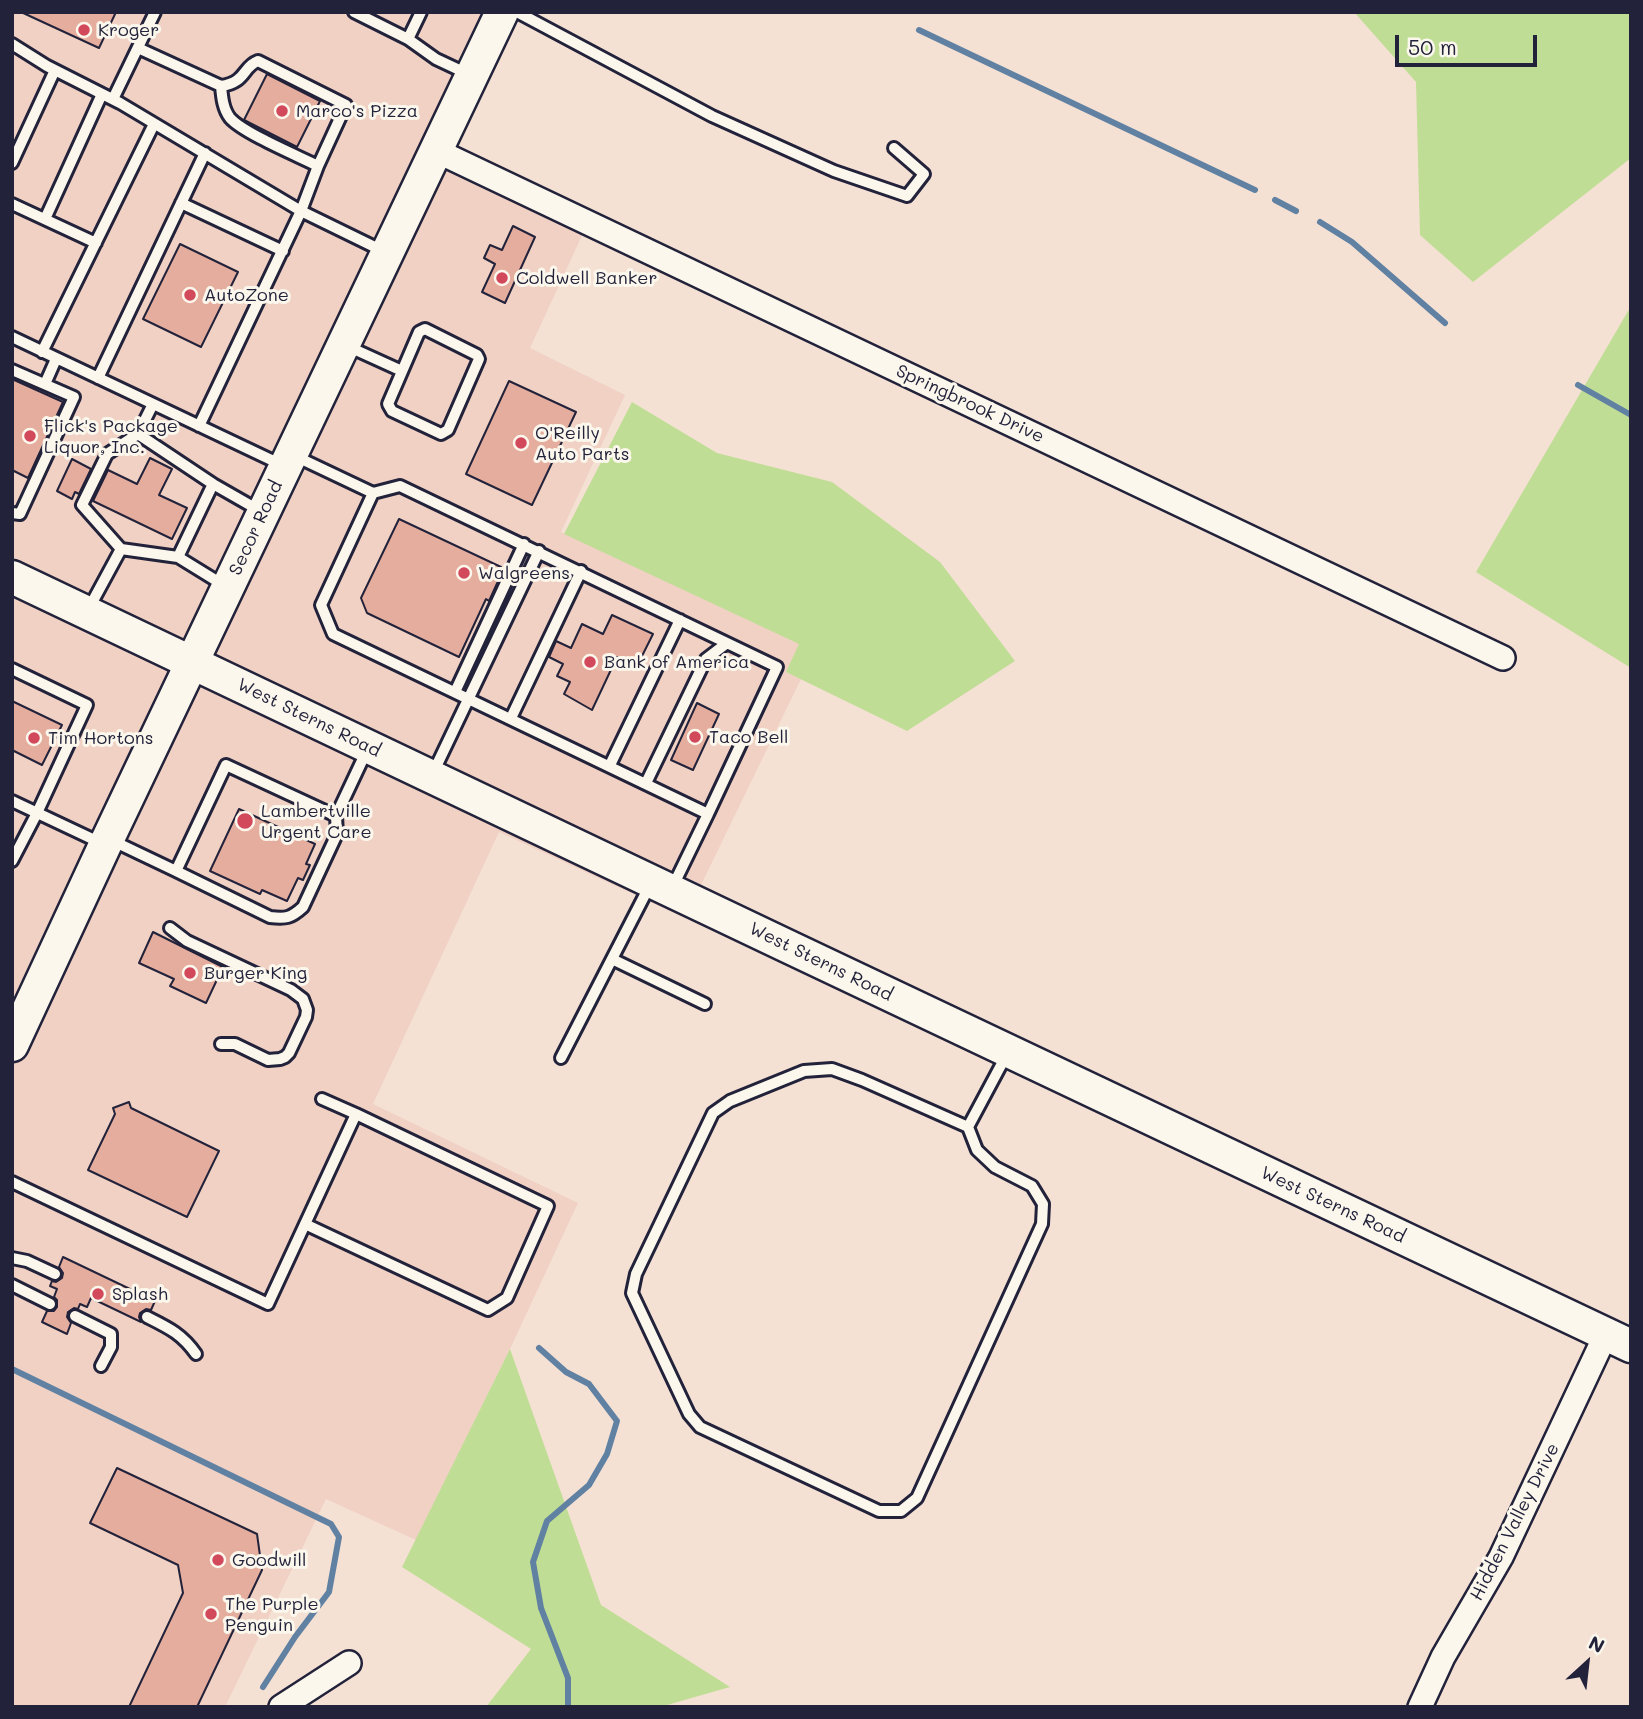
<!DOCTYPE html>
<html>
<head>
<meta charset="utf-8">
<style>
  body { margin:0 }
  #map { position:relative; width:1643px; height:1719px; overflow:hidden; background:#f4e1d4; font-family:Mali,sans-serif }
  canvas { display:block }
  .frame { position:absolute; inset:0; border:14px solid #22223b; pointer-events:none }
  .north { position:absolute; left:1552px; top:1628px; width:70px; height:70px; -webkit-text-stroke:5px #fbf7ec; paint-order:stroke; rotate:27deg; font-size:19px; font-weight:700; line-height:28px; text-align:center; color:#22223b }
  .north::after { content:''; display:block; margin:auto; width:24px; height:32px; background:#22223b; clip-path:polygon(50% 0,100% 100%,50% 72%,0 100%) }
  .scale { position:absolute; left:1395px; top:35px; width:142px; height:32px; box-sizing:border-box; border:4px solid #22223b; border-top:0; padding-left:9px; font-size:21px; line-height:24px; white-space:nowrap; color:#22223b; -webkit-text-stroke:5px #fbf7ec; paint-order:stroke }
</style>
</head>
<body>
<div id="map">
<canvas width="1643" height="1719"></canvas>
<div class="frame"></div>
<div class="north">N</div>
<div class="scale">50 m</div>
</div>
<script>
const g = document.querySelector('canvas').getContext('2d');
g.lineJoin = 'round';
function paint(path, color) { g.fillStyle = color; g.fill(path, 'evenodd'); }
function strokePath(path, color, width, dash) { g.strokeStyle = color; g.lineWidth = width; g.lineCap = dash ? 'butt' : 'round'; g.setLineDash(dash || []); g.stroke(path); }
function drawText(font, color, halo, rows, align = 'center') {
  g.font = font + ' Mali,sans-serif'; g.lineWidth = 6; g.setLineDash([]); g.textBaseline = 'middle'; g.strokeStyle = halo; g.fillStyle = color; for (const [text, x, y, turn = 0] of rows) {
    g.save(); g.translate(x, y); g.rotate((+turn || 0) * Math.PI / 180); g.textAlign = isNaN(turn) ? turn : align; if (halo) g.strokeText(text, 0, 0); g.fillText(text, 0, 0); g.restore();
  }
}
const built = new Path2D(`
  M12,12H518L448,162L586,227L530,348L625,395L561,532L800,644L786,672L801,679L685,918L499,832L373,1104L578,1203L510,1349L416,1540L326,1499L225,1707H12Z`);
const green = new Path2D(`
  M1354,12H1631V158L1473,282L1420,235L1416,82Z
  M1631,306V668L1476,572Z
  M632,402L717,453L832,482L940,562L1015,661L907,731L786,672L799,644L564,534Z
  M510,1349L601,1605L730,1687L660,1707H486L531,1649L402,1567Z`);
const stream = new Path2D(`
  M919,30L1255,190
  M1275,200L1296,211
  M1320,222L1352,242L1445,323
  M1578,385L1631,415
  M539,1348L566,1372L589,1384L617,1421L607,1454L589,1485L547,1521L533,1562L541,1608L568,1678V1707
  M12,1369L331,1524L339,1537L329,1592L295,1637L263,1687`);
const building = new Path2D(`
  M21,12H116L99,48Z
  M267,74L320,101L297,147L244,120Z
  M513,226L535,237L505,303L482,292L495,264L484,258L490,245L502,250Z
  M180,244L238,272L201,347L143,319Z
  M12,379L63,402L28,478L12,470Z
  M509,381L576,412L532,505L466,474Z
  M150,458L172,469L159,495L187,508L172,539L93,501L108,470L137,484Z
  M72,459L91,469L79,494L75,492L72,499L57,491Z
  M399,519L501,567L497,576L500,577L489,601L486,599L459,657L367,613L361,598Z
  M612,615L653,634L641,658L637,656L633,665L617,657L592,710L564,694L570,682L557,676L563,664L549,657L556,641L571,648L582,624L603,634Z
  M12,701L62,725L42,765L12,750Z
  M697,703L719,714L693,770L671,760Z
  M239,809L315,844L306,864L310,865L303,880L298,878L287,901L262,890L260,894L210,871Z
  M153,932L223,967L206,1003L170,986L174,979L139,963Z
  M129,1102L131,1108L219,1151L187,1217L88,1170L115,1114L113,1108Z
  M63,1257L155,1301L151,1310L146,1309L140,1313L139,1317L141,1322L91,1298L87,1307L80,1304L78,1309L74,1308L68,1312L67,1317L71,1323L67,1334L42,1322L47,1311H54L57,1307V1300L54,1297L57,1289L50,1286L52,1281L56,1282L62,1278L63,1273L59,1267Z
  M117,1468L257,1534L262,1570L197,1707H129L183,1593L178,1565L90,1523Z`);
const lane = new Path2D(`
  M354,12L408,39L436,59L470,75
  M517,12L712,116L834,171L907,196L924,174L894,148
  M408,39L421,12
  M12,44L47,66L120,103L301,211L385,252
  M138,48L221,86C247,82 242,67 258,61L346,105L318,166L301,211L199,426
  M221,86C222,97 223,109 230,118C243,133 298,156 318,166
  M113,99L155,12
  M12,163L55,70
  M181,203L283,251
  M12,204L96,243
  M45,219L102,94
  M425,329L477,355L479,359L448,430L441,434L392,411L388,404L419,332Z
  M12,337L282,465
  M347,346L402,371
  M42,352L154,124
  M12,370L74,397L20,514L12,513
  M98,378L205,153
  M45,384L56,359
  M138,434L213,484
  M295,456L373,493L321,605L333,634L708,814L672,888
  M373,493L400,486L727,643
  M121,549L82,505L107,454L138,434L153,404
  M178,557L225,586
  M88,610L121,549L178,557L213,484L262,512
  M12,669L87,705L37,813L12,861
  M455,692L524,544
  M511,718L581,571
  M610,765L680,620
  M433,773L539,551
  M646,783L706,659L727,643L777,667L708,814
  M12,801L101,843
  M111,840L176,871L226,765L336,816L368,748
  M176,871L270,917C286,919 291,918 303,907L337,834L336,816
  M170,928L187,941L291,990L303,999L307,1010L306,1017L289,1053L285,1057L280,1059L268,1060L235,1044H221
  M612,959L705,1004
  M561,1058L651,883
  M968,1127L977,1150L995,1167L1032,1186L1043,1204L1042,1224L917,1498L901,1511H879L700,1427L689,1414L632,1293L636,1274L713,1113L730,1101L804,1071L832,1069L862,1080L968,1127L1007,1054
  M12,1182L268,1304L356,1114L322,1099
  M305,1224L488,1310L507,1298L548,1206L356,1114
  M12,1258L27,1261L55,1274
  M12,1285L50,1304
  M75,1316L111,1334V1347L101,1366
  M147,1317C169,1328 182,1334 196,1354`);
const street = new Path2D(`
  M437,151L1503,658
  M281,1707L349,1663
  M1420,1707L1443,1657L1501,1557L1606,1334`);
const secondary = new Path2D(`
  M12,577C552,833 1090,1092 1631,1346
  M12,1045L105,845L502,12`);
const markers = [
  [84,30,7,"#d1495b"],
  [282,111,7,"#d1495b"],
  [502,278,7,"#d1495b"],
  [190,295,7,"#d1495b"],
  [30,436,7,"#d1495b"],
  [521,443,7,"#d1495b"],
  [464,573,7,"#d1495b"],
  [590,662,7,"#d1495b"],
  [695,737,7,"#d1495b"],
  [34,738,7,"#d1495b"],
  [245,821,9,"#d1495b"],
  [190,973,7,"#d1495b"],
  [98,1294,7,"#d1495b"],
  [218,1560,7,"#d1495b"],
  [211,1614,7,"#d1495b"]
];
const poiNames = [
  ["Kroger",98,30],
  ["Marco's Pizza",296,111],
  ["Coldwell Banker",516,278],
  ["AutoZone",204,295],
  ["Flick's Package",44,426],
  ["Liquor, Inc.",44,447],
  ["O'Reilly",535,433],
  ["Auto Parts",535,454],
  ["Walgreens",478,573],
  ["Bank of America",604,662],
  ["Taco Bell",709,737],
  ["Tim Hortons",48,738],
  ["Lambertville",261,811],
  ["Urgent Care",261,832],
  ["Burger King",204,973],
  ["Splash",112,1294],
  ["Goodwill",232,1560],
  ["The Purple",225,1604],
  ["Penguin",225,1625]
];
const streetNames = [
  ["Springbrook Drive",970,404,25],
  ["Secor Road",256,528,-65],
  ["West Sterns Road",309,718,26],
  ["West Sterns Road",821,962,26],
  ["West Sterns Road",1333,1205,25],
  ["Hidden Valley Drive",1515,1522,-63]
];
paint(built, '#f0d1c4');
paint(green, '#c0dd95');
strokePath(stream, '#6181a3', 6);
paint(building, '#e5ad9d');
strokePath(building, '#22223b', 2);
strokePath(lane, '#22223b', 16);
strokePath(street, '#22223b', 28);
strokePath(secondary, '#22223b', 37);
strokePath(lane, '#fbf7ec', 10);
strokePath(street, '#fbf7ec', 23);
strokePath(secondary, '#fbf7ec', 32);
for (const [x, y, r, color] of markers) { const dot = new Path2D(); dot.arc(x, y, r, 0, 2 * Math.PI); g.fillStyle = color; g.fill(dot); strokePath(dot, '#fbf7ec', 2.5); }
drawText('18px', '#22223b', '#fbf7ec', poiNames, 'left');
drawText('18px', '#22223b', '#fbf7ec', streetNames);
</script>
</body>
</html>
